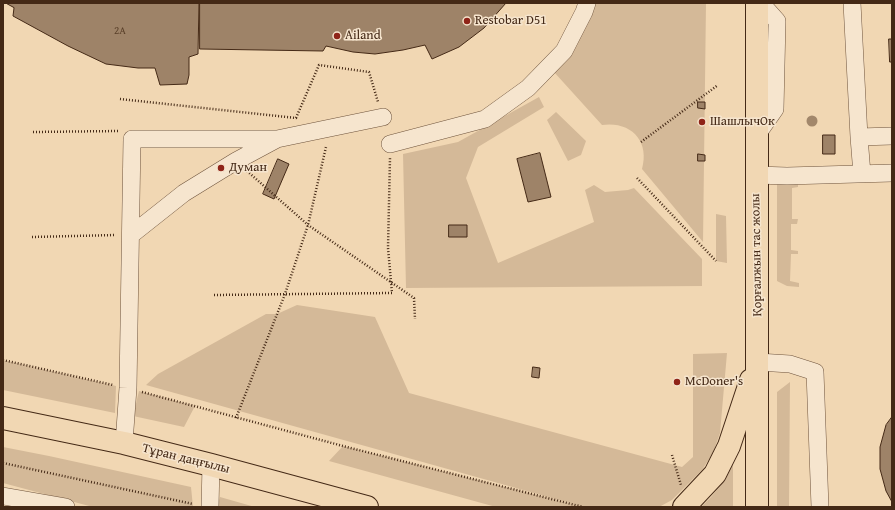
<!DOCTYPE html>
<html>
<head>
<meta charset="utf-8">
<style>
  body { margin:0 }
  #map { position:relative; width:895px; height:510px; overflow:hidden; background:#f1d7b3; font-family:"Gentium Book Plus",serif }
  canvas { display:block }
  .frame { position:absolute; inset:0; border:4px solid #442916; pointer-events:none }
</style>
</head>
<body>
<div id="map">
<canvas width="895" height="510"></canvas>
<div class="frame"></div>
</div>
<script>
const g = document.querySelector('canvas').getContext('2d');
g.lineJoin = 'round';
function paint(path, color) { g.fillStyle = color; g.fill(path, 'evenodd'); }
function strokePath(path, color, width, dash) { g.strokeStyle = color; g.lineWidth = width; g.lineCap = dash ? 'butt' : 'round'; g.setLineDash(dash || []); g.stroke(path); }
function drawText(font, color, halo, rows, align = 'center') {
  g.font = font + ' "Gentium Book Plus",serif'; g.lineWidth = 3; g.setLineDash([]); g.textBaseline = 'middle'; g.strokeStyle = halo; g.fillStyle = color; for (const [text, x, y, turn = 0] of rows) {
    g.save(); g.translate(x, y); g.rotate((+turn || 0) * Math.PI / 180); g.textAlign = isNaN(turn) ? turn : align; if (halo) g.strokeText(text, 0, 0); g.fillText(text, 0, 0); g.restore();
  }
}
const green = new Path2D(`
  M596,3H706L703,242L642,169C650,141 631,121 602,125L554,72L576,47Z
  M539,97L544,107L478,147L466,178L498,263L594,222L585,190L594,185L605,192L628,190L634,188L702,259V286L406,288L403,154L458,142Z
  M556,112L586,141L581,155L568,161L547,120Z
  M798,179V187L792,188V219H798L797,224H791V250L798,251V254H791L790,281L799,283V287L787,286L777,281V182Z
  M716,214L726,216L727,263L716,261Z
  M297,305L375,317L409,393L682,467L693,457V354L727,353L720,433L713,453L702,470L672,500L659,507H496L329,461L343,446L577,505L146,385L158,374L266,314H277Z
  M3,360L116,386L115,413L3,390Z
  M790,382L789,507H777V392Z
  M139,391L195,406L184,427L133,416Z
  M3,447L49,456L191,487L193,507H93L3,483Z
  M733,461V507H701L711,497L725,480Z
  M220,497L255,507H218V505Z`);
const building = new Path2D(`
  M6,3H199L198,54L189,57V75L187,84L160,85L155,68H138L106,64L68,46L13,16L14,8Z
  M200,3H506L484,28L459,47L432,59L425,45L403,50L375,54L353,52L326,46L323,51L200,49Z
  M889,39H892V62H890Z
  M698,102H705V109L698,108Z
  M823,135H835V154H823Z
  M540,153L551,197L528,202L517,159Z
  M698,154L705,155V161H698Z
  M278,159L289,164L274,199L263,194Z
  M449,225H467V237H449Z
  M533,367L540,368L539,378L532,377Z
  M892,417V502L886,491L880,469V447L886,425Z`);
const path = new Path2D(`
  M120,99L296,118L319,65L369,72L378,102
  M33,132L119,131
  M641,142L718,85
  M247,171L308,225L414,298L415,319
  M637,178L716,261
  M32,237L116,235
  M214,295L392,293L388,248L390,158
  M3,360L113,385
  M142,392L343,446L583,507
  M236,418L285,294L308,225L326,147
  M672,455L681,485
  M3,463L193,504`);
const minor = new Path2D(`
  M852,3L859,137L862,174
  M756,136L775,109L777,21L761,3
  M859,137L892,136
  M277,139L383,117
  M390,144L485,119L528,88L564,51L584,12L587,3
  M756,175L787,176L892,173
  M758,362L790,364L815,372L820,507
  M124,443L128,388L132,139H277L236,161L184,193L131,235
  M3,496L66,507
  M210,507L211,465`);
const major = new Path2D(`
  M3,418L124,443L211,465L367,507
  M684,507L715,474L729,446L751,380
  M757,507V3`);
const trees = [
  [812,121]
];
const markers = [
  [467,21,4,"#8f2418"],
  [337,36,4,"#8f2418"],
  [702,122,4,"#8f2418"],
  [221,168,4,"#8f2418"],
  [677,382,4,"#8f2418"]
];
const numberNames = [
  ["2А",120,31]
];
const poiNames = [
  ["Restobar D51",475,21],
  ["Ailand",345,36],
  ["ШашлычОк",710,122],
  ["Думан",229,168],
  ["McDoner's",685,382]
];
const streetNames = [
  ["Қорғалжын тас жолы",757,255,-91],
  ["Тұран даңғылы",186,459,14]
];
paint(green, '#d4b998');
paint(building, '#9e8368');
strokePath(building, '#442916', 1);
strokePath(minor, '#6f543d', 18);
strokePath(major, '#442916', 24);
strokePath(path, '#442916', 2.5, [1, 2]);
strokePath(minor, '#f6e5ce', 17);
strokePath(major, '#f1d7b3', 22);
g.fillStyle = '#a2876b';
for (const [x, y] of trees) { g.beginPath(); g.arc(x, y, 5.5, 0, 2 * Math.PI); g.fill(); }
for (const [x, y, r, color] of markers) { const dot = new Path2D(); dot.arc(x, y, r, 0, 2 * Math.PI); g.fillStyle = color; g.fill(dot); strokePath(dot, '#f6e5ce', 1.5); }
drawText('11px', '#5a402a', null, numberNames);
drawText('13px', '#442916', '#f6e5ce', poiNames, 'left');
drawText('13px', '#442916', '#f6e5ce', streetNames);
</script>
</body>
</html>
